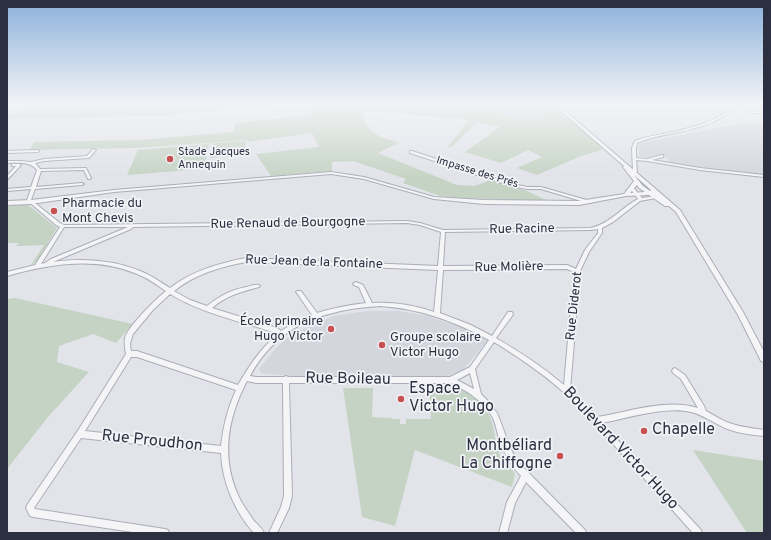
<!DOCTYPE html>
<html>
<head>
<meta charset="utf-8">
<style>
  body { margin:0 }
  #map { position:relative; width:771px; height:540px; overflow:hidden; background:#e2e4ea; font-family:Overpass,sans-serif }
  canvas { display:block }
  .frame { position:absolute; inset:0; border:8px solid #2b2f40; pointer-events:none }
</style>
</head>
<body>
<div id="map">
<canvas width="771" height="540"></canvas>
<div class="frame"></div>
</div>
<script>
const g = document.querySelector('canvas').getContext('2d');
g.lineJoin = 'round';
function paint(path, color) { g.fillStyle = color; g.fill(path, 'evenodd'); }
function strokePath(path, color, width, dash) { g.strokeStyle = color; g.lineWidth = width; g.lineCap = dash ? 'butt' : 'round'; g.setLineDash(dash || []); g.stroke(path); }
function drawText(font, color, halo, rows, align = 'center') {
  g.font = font + ' Overpass,sans-serif'; g.lineWidth = 3.5; g.setLineDash([]); g.textBaseline = 'middle'; g.strokeStyle = halo; g.fillStyle = color; for (const [text, x, y, turn = 0] of rows) {
    g.save(); g.translate(x, y); g.rotate((+turn || 0) * Math.PI / 180); g.textAlign = isNaN(turn) ? turn : align; if (halo) g.strokeText(text, 0, 0); g.fillText(text, 0, 0); g.restore();
  }
}
const built = new Path2D(`
  M461,103H540L538,105L546,107L535,120L511,116Z
  M742,123L764,124V175L670,164L668,158L658,155L648,157L639,156L638,151L640,150L636,148L641,143Z
  M367,311H399L428,316L460,327L487,341L463,370L447,376H289L261,373L259,369L275,349L287,338L301,330L334,316Z`);
const green = new Path2D(`
  M29,103H71L68,107H117L173,103H293L161,116L7,119V115L13,112L21,111Z
  M315,103H461L511,116L535,120L545,108L538,106L540,103H554L600,146L602,150L581,156L537,175L517,168L542,157L528,150L501,163L465,152L500,127L478,122L451,147H448L469,120L362,110C365,134 379,136 399,143L378,153L457,185L474,186L491,180L527,191L548,201L462,198L440,196L403,183L406,179L353,161L332,162V171L271,176L256,154L319,147L312,133L247,142V140L135,148L29,150L34,142L139,140L233,132L235,123L309,115Z
  M246,141L244,155L210,158L214,143Z
  M209,144L204,169L127,175L138,150Z
  M27,204L57,228L37,261L31,265L44,245L16,246L19,243H7V208L9,206Z
  M15,298L133,324L116,343L93,334L59,346L57,362L89,372L48,417L7,469V299Z
  M442,385C461,386 483,400 491,419C495,430 495,444 500,455C504,462 512,467 515,474L512,487L415,450L395,526L362,517L343,388H373L372,417L392,418V419H400V424H406V419H431L429,388Z
  M693,450L764,461V533H747Z`);
const minor = new Path2D(`
  M738,103H740V104L753,111H764V113H751L738,105C720,123 695,129 670,134C659,136 648,138 637,143L636,148V158L647,159L662,155H663V157L652,160L700,168L764,175V177L700,170L647,161L636,160L637,172L635,173L633,172L632,148L635,141C645,137 656,135 668,133C694,127 717,122 738,103Z
  M93,149L96,150L89,158H88L44,161L35,163L40,169L86,168L91,178L90,179H88L84,170L41,171L36,187L82,183L84,184L82,185L35,189L31,200L60,223L64,225L407,221L420,223L443,230L591,228C611,223 621,208 638,199L630,188L631,187H633L642,198L656,196V198L640,201L613,222L602,228V233L589,252L580,271L570,390L581,400L597,417C629,412 667,398 698,408L681,379L673,373L672,371L673,369L675,368L685,375L704,406L706,411C714,415 721,420 729,423C740,427 752,428 764,430V436C751,435 737,433 725,428C714,423 703,415 691,412C665,406 629,418 602,423L701,530L702,533H693L595,424L593,423L592,421C587,416 582,410 577,405C553,380 523,360 494,342L475,369L481,394L487,400L497,413L501,423L510,448L519,463L585,530L586,533H576L526,482L515,503L507,533H499L507,502L521,476C510,465 504,453 499,439C497,432 496,425 493,418C484,401 467,391 451,383H289L292,496L289,508L277,533H269L281,507L284,496L283,383H256L247,381C226,421 220,462 242,503C246,509 250,515 254,521C258,525 262,528 264,533H254C235,512 222,482 221,453L81,438L34,508L35,509L165,529L168,530L169,533H139L33,517L30,516L26,508L27,505L77,432L126,354C125,348 124,343 125,338C129,325 155,300 166,291C157,285 148,278 137,274C97,256 47,264 7,276V272L35,265L60,227L56,225L28,201L27,200L31,189L7,191V189L31,187L37,170C30,161 18,163 7,163V161H20L31,162L44,159L87,156ZM407,223L420,225L441,232L438,266L246,258C219,263 192,271 170,288C160,282 151,275 140,271C113,260 82,258 53,262L131,229L133,227ZM64,227H128L51,259L45,263L41,264ZM598,229V233L585,250L576,269L567,265L443,266L445,232L591,230ZM246,262L438,270L434,312C414,305 393,302 372,303L363,285L356,282L354,283L353,284L354,285L359,287L366,303C349,305 333,308 317,313L301,291H297L296,292L297,293L312,315L289,326L281,331L277,328L212,308C227,295 241,292 259,287L260,286L259,285C255,284 251,286 246,287C231,290 219,296 207,306L190,300L174,291C195,274 220,267 246,262ZM567,269L574,272L564,385C543,367 520,352 496,338L512,316L513,314L512,312H508L492,336L471,325L440,313L443,270ZM170,294C201,313 239,321 273,332L277,335C260,349 249,366 238,385L137,351H131L130,344L131,340L133,334L153,310ZM380,306C422,309 453,321 489,340L470,367L450,377H288L286,376L284,377H256L250,376C262,353 282,333 306,322C310,320 315,320 318,319C319,318 319,317 320,317C323,315 326,315 329,314C346,309 363,307 380,306ZM131,357H137L236,390C228,408 223,426 221,446L85,431ZM470,373L474,389L457,380Z
  M37,150L39,151L38,152L7,153V151Z
  M410,151H412L513,184L527,187H541L590,201L591,202L589,203H588L541,189H527L511,186L410,153Z
  M12,164H19L21,165L8,179H7V176L16,166H12Z`);
const tertiary = new Path2D(`
  M552,103H556L680,210L743,312L764,352V362L761,361L738,315L676,212L669,206H665L649,195L626,196L579,205L484,204L434,199L364,179L331,174L114,192L31,204L7,205V201L31,200L114,190L331,172L364,177L434,197L484,200L579,201L624,194L634,181L623,167L624,166ZM634,175L651,190L650,191L643,186ZM637,185L639,188L645,192L630,193Z`);
const markers = [
  [170,159,4,"#c65150"],
  [54,211,4,"#c65150"],
  [331,329,4,"#c65150"],
  [382,345,4,"#c65150"],
  [401,399,4,"#c65150"],
  [644,431,4,"#c65150"],
  [560,456,4,"#c65150"]
];
const farPoinames = [
  ["Stade Jacques",178,153],
  ["Annequin",178,166]
];
const farStreetnames = [
  ["Impasse des Prés",477,173,17]
];
const poiNames = [
  ["Pharmacie du",62,204],
  ["Mont Chevis",62,219],
  ["École primaire",323,322,"right"],
  ["Hugo Victor",323,337,"right"],
  ["Groupe scolaire",390,338],
  ["Victor Hugo",390,353]
];
const streetNames = [
  ["Rue Renaud de Bourgogne",288,224,-1],
  ["Rue Racine",522,230,-1],
  ["Rue Jean de la Fontaine",314,263,2],
  ["Rue Molière",509,268,-1],
  ["Rue Diderot",575,306,-84]
];
const nearStreetnames = [
  ["Rue Boileau",348,380,1],
  ["Rue Proudhon",152,442,6],
  ["Boulevard Victor Hugo",620,449,47]
];
const nearPoinames = [
  ["Espace",409,390],
  ["Victor Hugo",409,408],
  ["Chapelle",652,431],
  ["Montbéliard",552,447,"right"],
  ["La Chiffogne",552,465,"right"]
];
paint(built, '#d4d6de');
paint(green, '#c5d3c4');
strokePath(minor, '#abaeb7', 2);
strokePath(tertiary, '#abaeb7', 2);
paint(minor, '#f5f5f8');
paint(tertiary, '#f5f5f8');
const sky = g.createLinearGradient(0, 0, 0, 178);
sky.addColorStop(0, '#8bb1db');
sky.addColorStop(0.58, '#f2f3f6');
sky.addColorStop(1, '#f2f3f600');
g.fillStyle = sky;
g.fillRect(0, 0, 771, 178);
for (const [x, y, r, color] of markers) { const dot = new Path2D(); dot.arc(x, y, r, 0, 2 * Math.PI); g.fillStyle = color; g.fill(dot); strokePath(dot, '#f2f3f7', 1.5); }
drawText('11px', '#2b2f40', '#f2f3f7', farPoinames, 'left');
drawText('11px', '#2b2f40', '#f2f3f7', farStreetnames);
drawText('13px', '#2b2f40', '#f2f3f7', poiNames, 'left');
drawText('13px', '#2b2f40', '#f2f3f7', streetNames);
drawText('16px', '#2b2f40', '#f2f3f7', nearStreetnames);
drawText('16px', '#2b2f40', '#f2f3f7', nearPoinames, 'left');
</script>
</body>
</html>
